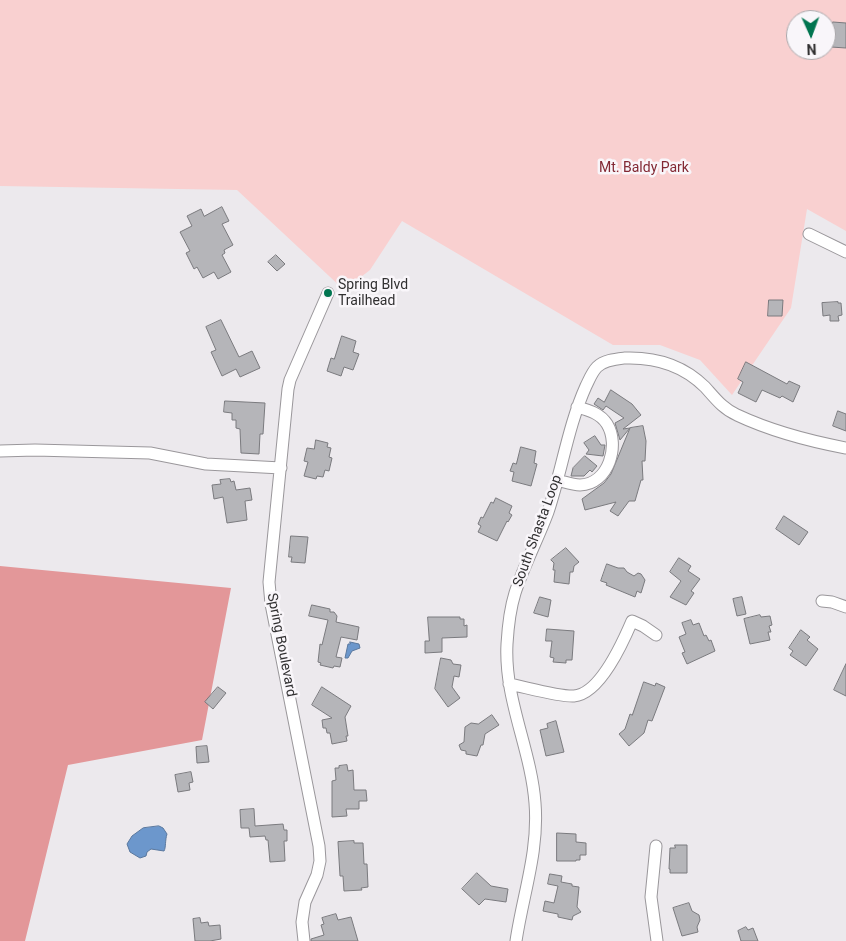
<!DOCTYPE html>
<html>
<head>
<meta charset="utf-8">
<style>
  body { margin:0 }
  #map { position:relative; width:846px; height:941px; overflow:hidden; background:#ece9ed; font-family:Roboto,sans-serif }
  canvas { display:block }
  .north { position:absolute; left:786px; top:10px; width:50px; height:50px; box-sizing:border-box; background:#f9f6fa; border:1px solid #a9a7aa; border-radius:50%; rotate:178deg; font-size:14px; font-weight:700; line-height:20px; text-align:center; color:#313031 }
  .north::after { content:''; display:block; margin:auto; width:18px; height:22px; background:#017550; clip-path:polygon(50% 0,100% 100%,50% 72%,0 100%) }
</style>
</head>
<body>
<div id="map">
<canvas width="846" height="941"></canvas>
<div class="north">N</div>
</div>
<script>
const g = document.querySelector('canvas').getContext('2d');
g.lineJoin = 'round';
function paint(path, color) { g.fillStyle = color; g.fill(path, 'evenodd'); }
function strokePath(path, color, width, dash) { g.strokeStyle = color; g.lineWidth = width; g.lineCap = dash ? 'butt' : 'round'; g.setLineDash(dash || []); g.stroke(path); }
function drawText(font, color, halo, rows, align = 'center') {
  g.font = font + ' Roboto,sans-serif'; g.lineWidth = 5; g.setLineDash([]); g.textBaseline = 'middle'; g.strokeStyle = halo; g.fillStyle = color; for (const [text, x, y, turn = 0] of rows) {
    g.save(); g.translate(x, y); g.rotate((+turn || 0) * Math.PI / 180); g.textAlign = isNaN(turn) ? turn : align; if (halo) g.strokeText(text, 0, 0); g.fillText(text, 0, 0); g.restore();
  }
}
const green = new Path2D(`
  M0,0H846V231L807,209L791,308L732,395L700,360L660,345H613L402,221L370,270L344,290L237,190L0,186ZM796,20H826V50H796Z`);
const forest = new Path2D(`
  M0,566L231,588L202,740L68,765L25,941H0Z`);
const water = new Path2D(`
  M350,642L359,644L360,648L352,651L348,658H345L348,644H350Z
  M159,826L163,828L167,834C165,840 166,848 164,851L151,849L147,852L146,856L140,858L130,852L127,844L132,836L143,828Z`);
const building = new Path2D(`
  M833,22L846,23V48L831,47Z
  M222,207L229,221L222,224L233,245L224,250L225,253L222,255L231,272L218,279L214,272L203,278L197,267L194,269L186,253L190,251L180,232L192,226L187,216L201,209L204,216Z
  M276,255L285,264L277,271L268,262Z
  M769,300H783L782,316H768Z
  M838,302V303H841L842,315L838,316L839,321H830V315L823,316L822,303Z
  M221,320L239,357L252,351L260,368L240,377L236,369L222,376L211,352L216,350L206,327Z
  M342,336L356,341L353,352L359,354L353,370L344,367L341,376L327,371L331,358L334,359Z
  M746,362L787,384L789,381L800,386L793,402L782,396L780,398L762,390L756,402L738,393L743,382L738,379Z
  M611,390L632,404L641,415L623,429L630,428L620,440L615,423L624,418L606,406L603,410L594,404L598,398L604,402Z
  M225,401L265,403L263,434H260L259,454L241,453L240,429L236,428V420H232V413L224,412Z
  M838,411L846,414V431L833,426Z
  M643,426L646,441L645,461H642L643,480H641L635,501H629L618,516L610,511L616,502L585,510L582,499L604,483L611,474L630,428Z
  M595,436L601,445H605L603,456L586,454L589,450L584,443Z
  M316,440L328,443L327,447L331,448L329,457L332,458L329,471L325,470L323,477L317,476L316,479L304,476L308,462L304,461L307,448L314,449Z
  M521,447L536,451L534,463L537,464L531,486L512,481L514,472L510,471L513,463L516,464Z
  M585,456L597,466L592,472L590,470L584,476H571L573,468Z
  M230,479L231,482L234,481L236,490L250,488L252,500L245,501L247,520L227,523L223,497L214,499L212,485L221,484L220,480Z
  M496,498L512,506L509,513L512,515L508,522L507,521L497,541L478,532L481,526L478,524L481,517L483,518L491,502L493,503Z
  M784,516L808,532L799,545L776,529Z
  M291,536L308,537L305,563L291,562L292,557H289Z
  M566,548L579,562L574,566L573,572H570L569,584L554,582L555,570H553L554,563L551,560Z
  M679,558L691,566L688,571L700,579L691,591L694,593L686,605L670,597L681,581L670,572Z
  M607,564L618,568H624L627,572L634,576L638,573L641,574L645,580L641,593L637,591L635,597L606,585L607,583L601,581Z
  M540,597L551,600L548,617L534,613Z
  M742,597L746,614L737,616L733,599Z
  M312,605L330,609V612H334L337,616L336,622L359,627L357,640L341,637L336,657L342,658L340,667L334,666L333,668L320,665L321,663L318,662L320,644L322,645L328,620L309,616Z
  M760,615L761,617L770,616L772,625L769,626L771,632H768L770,640L750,644L744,619Z
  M428,617H460V619H464V626L467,625V637L442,638V652L425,653V641H429Z
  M691,620L693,625L699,623L704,636L706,635L709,641L711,640L715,651L687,664L682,653L685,652L679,637L686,634L682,623Z
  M547,629L574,631L572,660H566V663L553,662L554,658L550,657L552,641H546Z
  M801,630L810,637L807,640L818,649L806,666L790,655L793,651L789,648Z
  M441,658L451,660L453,664L461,665L459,677L454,676L452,687L460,698L448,707L435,689Z
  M846,664V696L834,690Z
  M644,682L655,686L656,683L665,687L652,721L648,720L644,733L629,746L619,734L625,729L630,714L632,715Z
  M218,687L226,693L213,709L205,702Z
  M322,687L351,706L345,717L348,736H346L347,741L332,744L330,733H327L326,728H323L322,720L332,718L312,705Z
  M492,715L499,725L485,734L483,745H481L477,756L466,754V751L461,750L459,745L464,742L465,727L471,723L478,724Z
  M556,721L564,752L546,756L540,730L548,728L547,724Z
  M207,746L209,762L197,763L196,747Z
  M347,765L348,771L353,770L354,790H366L367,801H359V809H346L347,816L332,817V781L336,780L335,768H339V766Z
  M191,772L193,782L189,783L190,790L178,792L175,775Z
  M254,809L255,826L283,824L284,830H287V841H284L285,861L270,862L268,840H266L265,836L250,837L249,828H241L240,810Z
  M557,833L576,834V842L586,843V855H580V860H576V861H557Z
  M354,841V843H363L364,864H367L368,887L361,888L362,890L344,891L343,876H340L338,842Z
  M675,845H687V873H670V869H669L670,848H675Z
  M477,873L491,886L508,889L506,902L485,899L479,905L462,889Z
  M550,874L562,876L561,882L572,884V886L579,887L577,907L581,912L573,916L572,920L558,917V914L543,911L545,901L554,903L558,886L548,884Z
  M689,903L692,911L699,915L700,920L697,927L698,932L682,936L673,908Z
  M336,914L338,920L351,917L358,941H311V939L324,935L321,925L324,924L322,918Z
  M200,918L201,923L208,922L209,926L220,925L221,939L210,941H195L193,919Z
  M746,927L748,930L753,928L758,941H741L738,931Z`);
const minor = new Path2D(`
  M809,234L846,252
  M0,451L35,450L150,453L206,464L281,468
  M557,480C565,482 573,485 580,485C609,484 620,445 607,424C600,413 588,410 577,407
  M822,601L832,602L846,607
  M509,684C525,687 560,697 574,696C600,694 623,642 632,621L643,626L656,635
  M656,846L651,897L657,941
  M304,941L302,922L305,902L317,875L320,861L319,846L271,604L269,582L288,389L290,380L328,293
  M516,941C523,894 539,851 535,803C531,749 504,699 507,644C508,627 510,609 515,593C524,565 538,539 548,512C562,470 568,426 586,386C589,380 592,372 597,367C604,360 616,359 625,358C655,357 683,365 705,387C715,398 723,409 737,415C771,431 809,441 846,448`);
const markers = [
  [328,293,5,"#017550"]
];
const parkNames = [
  ["Mt. Baldy Park",644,168]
];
const poiNames = [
  ["Spring Blvd",338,285],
  ["Trailhead",338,301]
];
const streetNames = [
  ["South Shasta Loop",538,531,-70],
  ["Spring Boulevard",281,645,79]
];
paint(green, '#f9d0d0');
paint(forest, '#e39799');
paint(water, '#6c97cc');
strokePath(water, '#5a789e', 1);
paint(building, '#b5b5b9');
strokePath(building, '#7a7a7e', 1);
strokePath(minor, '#9a979b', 13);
strokePath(minor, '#fff', 11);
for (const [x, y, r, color] of markers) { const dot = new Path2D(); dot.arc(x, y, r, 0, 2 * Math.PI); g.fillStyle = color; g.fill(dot); strokePath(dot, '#f9f6fa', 2); }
drawText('14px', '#822833', '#f9f6fa', parkNames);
drawText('14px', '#313031', '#f9f6fa', poiNames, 'left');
drawText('14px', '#313031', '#f9f6fa', streetNames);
</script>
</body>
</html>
